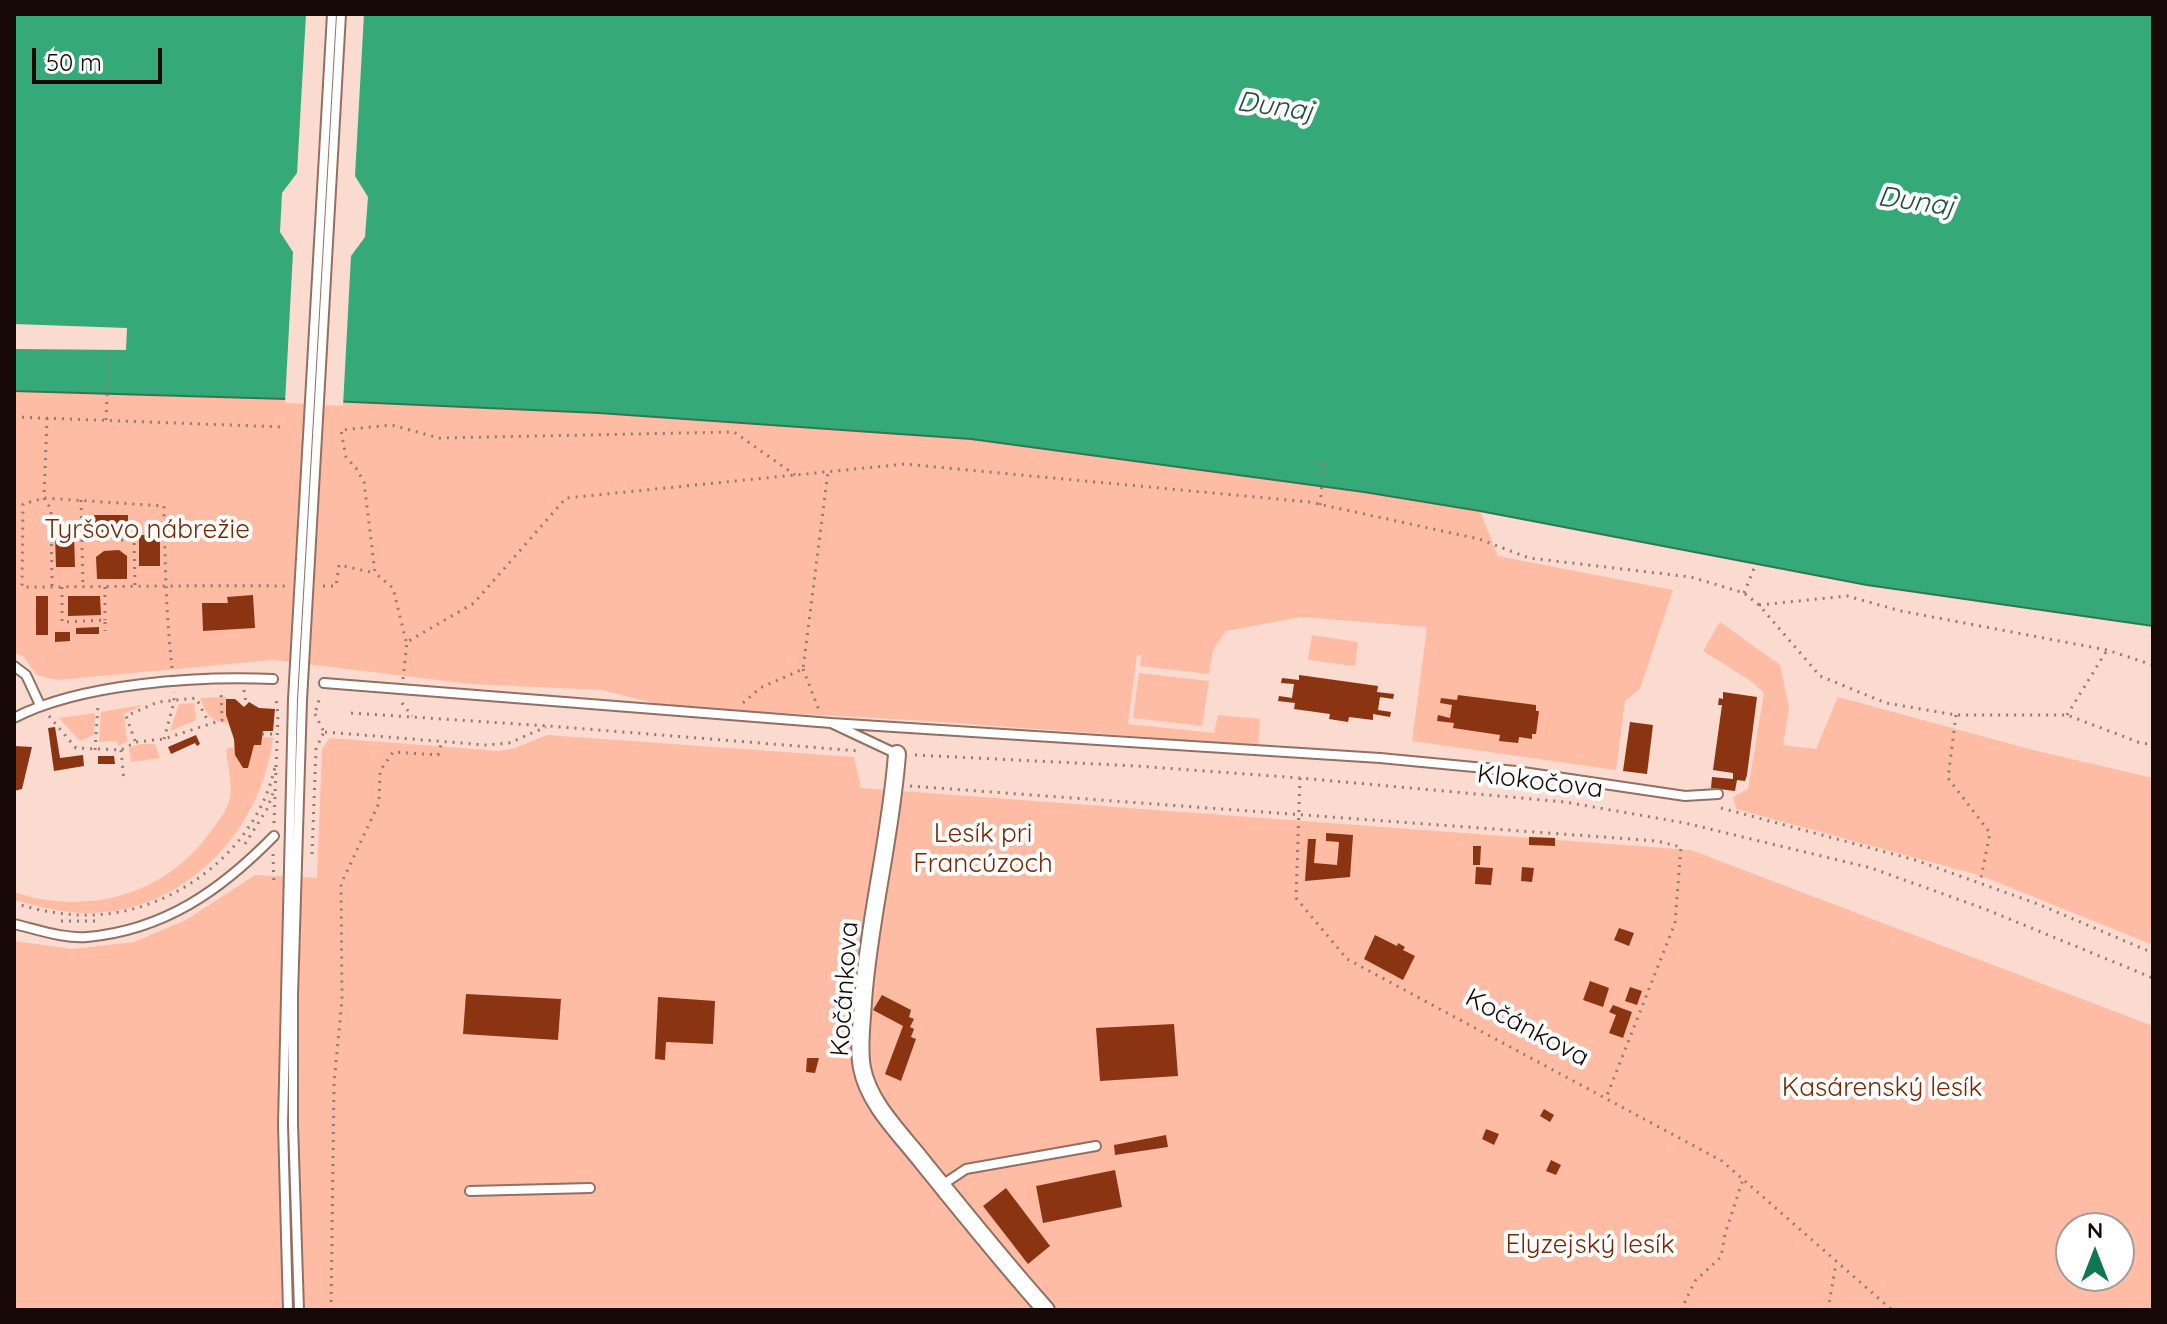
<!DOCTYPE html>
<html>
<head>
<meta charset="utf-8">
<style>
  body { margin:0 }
  #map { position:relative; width:2167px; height:1324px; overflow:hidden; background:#fbdacf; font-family:Quicksand,sans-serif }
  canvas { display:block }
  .frame { position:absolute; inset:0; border:16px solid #170a06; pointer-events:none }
  .north { position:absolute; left:2055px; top:1212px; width:80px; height:80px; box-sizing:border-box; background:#fff; border:2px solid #a29d9b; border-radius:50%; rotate:0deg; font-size:22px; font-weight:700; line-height:32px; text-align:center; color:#170a06 }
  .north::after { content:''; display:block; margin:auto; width:28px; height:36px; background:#0e7851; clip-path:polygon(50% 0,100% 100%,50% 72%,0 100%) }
  .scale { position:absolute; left:32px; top:48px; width:130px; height:36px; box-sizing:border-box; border:4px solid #170a06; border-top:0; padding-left:10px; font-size:24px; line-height:28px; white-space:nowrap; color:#170a06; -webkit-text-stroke:6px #fff; paint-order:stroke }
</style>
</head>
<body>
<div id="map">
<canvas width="2167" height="1324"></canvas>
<div class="frame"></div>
<div class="north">N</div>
<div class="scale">50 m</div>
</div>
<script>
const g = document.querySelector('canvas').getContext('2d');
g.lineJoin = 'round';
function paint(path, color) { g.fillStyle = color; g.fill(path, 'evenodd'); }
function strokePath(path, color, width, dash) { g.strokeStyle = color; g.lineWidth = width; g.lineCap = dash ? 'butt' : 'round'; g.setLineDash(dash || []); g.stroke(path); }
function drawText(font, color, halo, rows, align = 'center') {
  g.font = font + ' Quicksand,sans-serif'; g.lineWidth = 8; g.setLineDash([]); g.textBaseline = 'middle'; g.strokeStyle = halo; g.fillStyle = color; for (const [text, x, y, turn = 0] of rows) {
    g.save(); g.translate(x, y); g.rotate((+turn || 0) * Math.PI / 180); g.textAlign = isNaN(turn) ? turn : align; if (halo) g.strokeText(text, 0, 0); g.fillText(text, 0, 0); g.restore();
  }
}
const green = new Path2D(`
  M14,391L286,399L599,413L971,439L1364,492L1480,511L1498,556L1673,590L1640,689L1625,701L1616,770L1412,741L1427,627L1301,617L1226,631L1213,650L1209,674L1140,666L1142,655H1137L1128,724L1214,733L1218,715L1260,719L1258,745L911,720L671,707L601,690L471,684L273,660L57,680L37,675L23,656L14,653Z
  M1720,622L1780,665L1789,707L1783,745L1816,749L1838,697L2033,750L2153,778V945L1982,876L1736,809L1733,797L1748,789L1764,693L1751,681L1703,651Z
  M1312,635L1358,642L1355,666L1308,660Z
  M1139,673L1209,681L1202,726L1133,718Z
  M226,697L227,723C209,722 207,713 200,698Z
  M194,703L196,720L170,731L179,704Z
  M143,705L124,714L127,742L118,746V741L99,742L101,712Z
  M95,713L94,735L80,741L59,718Z
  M547,735L854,757L861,788L1691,850L2153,1026V1310H14V941L72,949L134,942L186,920L255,875L317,878L322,749L330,738L499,751L515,748ZM2071,1228H2119V1276H2071Z
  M262,737L273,738C262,831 183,914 86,913C62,913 36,906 14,900V892C84,916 164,896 208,835C215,826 228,810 230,798C233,784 227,763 226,749L235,747V755L243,768H248L254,745H261Z
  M140,744H155L160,758L131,762L129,748Z`);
const water = new Path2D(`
  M14,14H2153V626L1867,585L1480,511L1364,492L971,439L599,413L286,399L14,391Z`);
const pier = new Path2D(`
  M306,14H364L355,176L368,197L365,237L351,256L343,406L285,403L293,252L280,232L282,193L297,173Z
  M14,324L127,328L126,350L14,349Z`);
const building = new Path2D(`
  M94,515H128V534L95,535Z
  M55,534H74L75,567H56Z
  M139,535H160V566H139Z
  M119,550L127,556V579H97L96,557L104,551Z
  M253,595L255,628L203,631L202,603H228L227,597Z
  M36,596H48V635H36Z
  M68,596H100L101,615L68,616Z
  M99,627V634H76V628Z
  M55,632H70V641L55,642Z
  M1299,675L1378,686L1377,692L1394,694L1393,699L1380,697L1378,710L1391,712L1390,717L1373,714V720L1349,717L1348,722L1329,719L1330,714L1294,709L1295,703L1278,701L1279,696L1292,698L1294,684L1281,683L1282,678L1299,680Z
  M1723,692L1757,697L1747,775L1745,781L1737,780L1735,791L1711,788L1712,777L1733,779V773L1713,770L1722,705H1718L1719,698L1723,699Z
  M1458,695L1536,705V711H1539L1536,734H1532V739L1519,737L1518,743L1499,741L1500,735L1453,728L1454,723L1437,721L1438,715L1450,718L1452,705L1440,703L1441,698L1457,700Z
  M226,699H235L244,707L249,702L259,708L275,709L273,731H263L261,745H254L248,768H243L235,755L234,739L226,715Z
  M1630,722L1653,725L1647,774L1623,771Z
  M55,727L60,758L83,755L84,766L54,771L48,728Z
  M196,735L200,744L197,746L195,743L171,754L168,747Z
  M14,746L32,747L22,789L14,791Z
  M98,756H114L115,764H98Z
  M1326,833L1353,835L1350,877L1305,881L1308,839H1316L1314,863L1337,865L1339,842L1326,841Z
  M1529,837L1555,838V846L1529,845Z
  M1473,846H1481L1480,865H1473Z
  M1476,867L1493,868L1491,885L1475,884Z
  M1522,867L1534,868L1532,882L1521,881Z
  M1619,928L1634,933L1629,946L1614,940Z
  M1375,935L1397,946L1398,943L1405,947L1403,950L1415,956L1403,980L1364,959Z
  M1590,981L1609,988L1603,1007L1583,1000Z
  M1630,987L1642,991L1637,1005L1625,1001Z
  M466,994L561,999L558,1040L463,1034Z
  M882,995L911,1010L909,1017L914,1019L910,1027L914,1029L911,1037L916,1039L901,1081L885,1074L903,1026L873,1010Z
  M658,997L715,1001L713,1044L666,1042L665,1060L655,1059Z
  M1613,1005L1632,1012L1623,1038L1609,1033L1616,1015L1609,1012Z
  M1174,1024L1178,1076L1100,1081L1096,1028Z
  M807,1058H819L815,1073L806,1072Z
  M1544,1109L1554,1115L1550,1122L1540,1116Z
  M1486,1129L1499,1134L1494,1145L1482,1139Z
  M1166,1135L1168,1147L1115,1155L1114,1145Z
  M1551,1160L1561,1165L1556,1175L1546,1171Z
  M1115,1170L1122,1207L1043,1223L1036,1186Z
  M1006,1188L1050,1246L1028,1264L983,1206Z`);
const path = new Path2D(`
  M14,417L283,427
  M47,418L44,498L51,509L52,587
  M106,420L109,351
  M1318,462L1330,463
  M81,500L83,587
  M1320,505L1324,463
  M81,540H134L135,586
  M323,586H336L339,565L375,573
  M62,587V622L105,620V631
  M105,587V620
  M1744,593L1755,566
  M1759,605L1847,596L1901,611L2107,650L2153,665
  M406,641L393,588L375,573L364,482L356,468L346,457L341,430L392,425L439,438L734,432L795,475
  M172,668C166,614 165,560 164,506L44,498L23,504L22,587C110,587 199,585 287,586
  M803,669L819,710
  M403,679L407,642L474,603L566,498L905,464L1309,502L1479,539L1529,558L1691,577L1744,593L1759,605L1820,676L1886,703L1956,715H2067L2138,742L2153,745
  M244,690L246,704
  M402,703L412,716
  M743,703L760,688L803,669L828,472
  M316,710L319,700
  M351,713L549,726L859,751
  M315,714L324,732
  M1956,715L1948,778L1990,833L1980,883
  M2067,715L2107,650
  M49,716L76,748L121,750L136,742L164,739L222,720L221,690
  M325,732L486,745L509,743L546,727
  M262,734H278
  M164,739L174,702V692
  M135,741L126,716L158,702L196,698L209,723
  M95,750L98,705
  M121,750L124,782
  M915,755L1137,766L1300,778L1565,802L1685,823L1871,868L1985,909L2153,978
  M1300,778L1296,898L1347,959L1722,1161L1892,1310
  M910,786L1657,841L1681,847L1675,923L1606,1098
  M1721,808L1915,860L2038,904L2153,953
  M14,817H15
  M274,823L278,715L276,699
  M245,844L267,809L275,788
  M273,854L274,886
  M312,854L316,749L324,732
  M14,903C40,911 66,916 93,915C176,912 257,849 275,767
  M61,921H97
  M331,1310L334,1084L342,999L341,884L379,803L380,771L393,752L438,755L442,741
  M1681,1310L1695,1281L1721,1257L1725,1234L1743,1179
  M1828,1310L1836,1263`);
const lane = new Path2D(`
  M14,666L26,675L40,705
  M324,683L831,723L897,754
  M14,718C81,683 198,676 273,679
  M831,723L1380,758L1516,771L1685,796L1718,794
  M14,924C36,929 64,939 87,937C165,930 221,890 274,836
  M942,1185L966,1169L1096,1146
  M470,1191L590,1188
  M288,1310L283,1124L293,699
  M299,1310L293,1124V995L302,700`);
const street = new Path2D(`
  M897,754C891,837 869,918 863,1001C862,1023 858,1047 862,1068C869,1105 903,1136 925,1165C965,1214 1004,1263 1046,1310`);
const laneBridge = new Path2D(`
  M293,699L332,14
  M302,700L341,14`);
const parkNames = [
  ["Tyršovo nábrežie",147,530],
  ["Lesík pri",983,834],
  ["Francúzoch",983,864],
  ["Kasárenský lesík",1882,1088],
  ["Elyzejský lesík",1590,1245]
];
const streetNames = [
  ["Klokočova",1540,782,7],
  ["Kočánkova",845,989,-86],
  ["Kočánkova",1527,1028,28]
];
const waterNames = [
  ["Dunaj",1275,107,8],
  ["Dunaj",1916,202,8]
];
paint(green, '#febca5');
paint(water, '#36a979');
strokePath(water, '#2d7956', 2);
paint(pier, '#fbdacf');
paint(building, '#8a3411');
strokePath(lane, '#936f62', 12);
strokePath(street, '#936f62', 20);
strokePath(path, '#937b73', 3, [2, 6]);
strokePath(lane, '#fff', 8);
strokePath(street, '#fff', 16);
strokePath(laneBridge, '#936f62', 12, []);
strokePath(laneBridge, '#fff', 8);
drawText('26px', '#7a2600', '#fff', parkNames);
drawText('26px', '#170a06', '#fff', streetNames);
drawText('italic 28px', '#214f3a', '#fff', waterNames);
</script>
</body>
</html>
